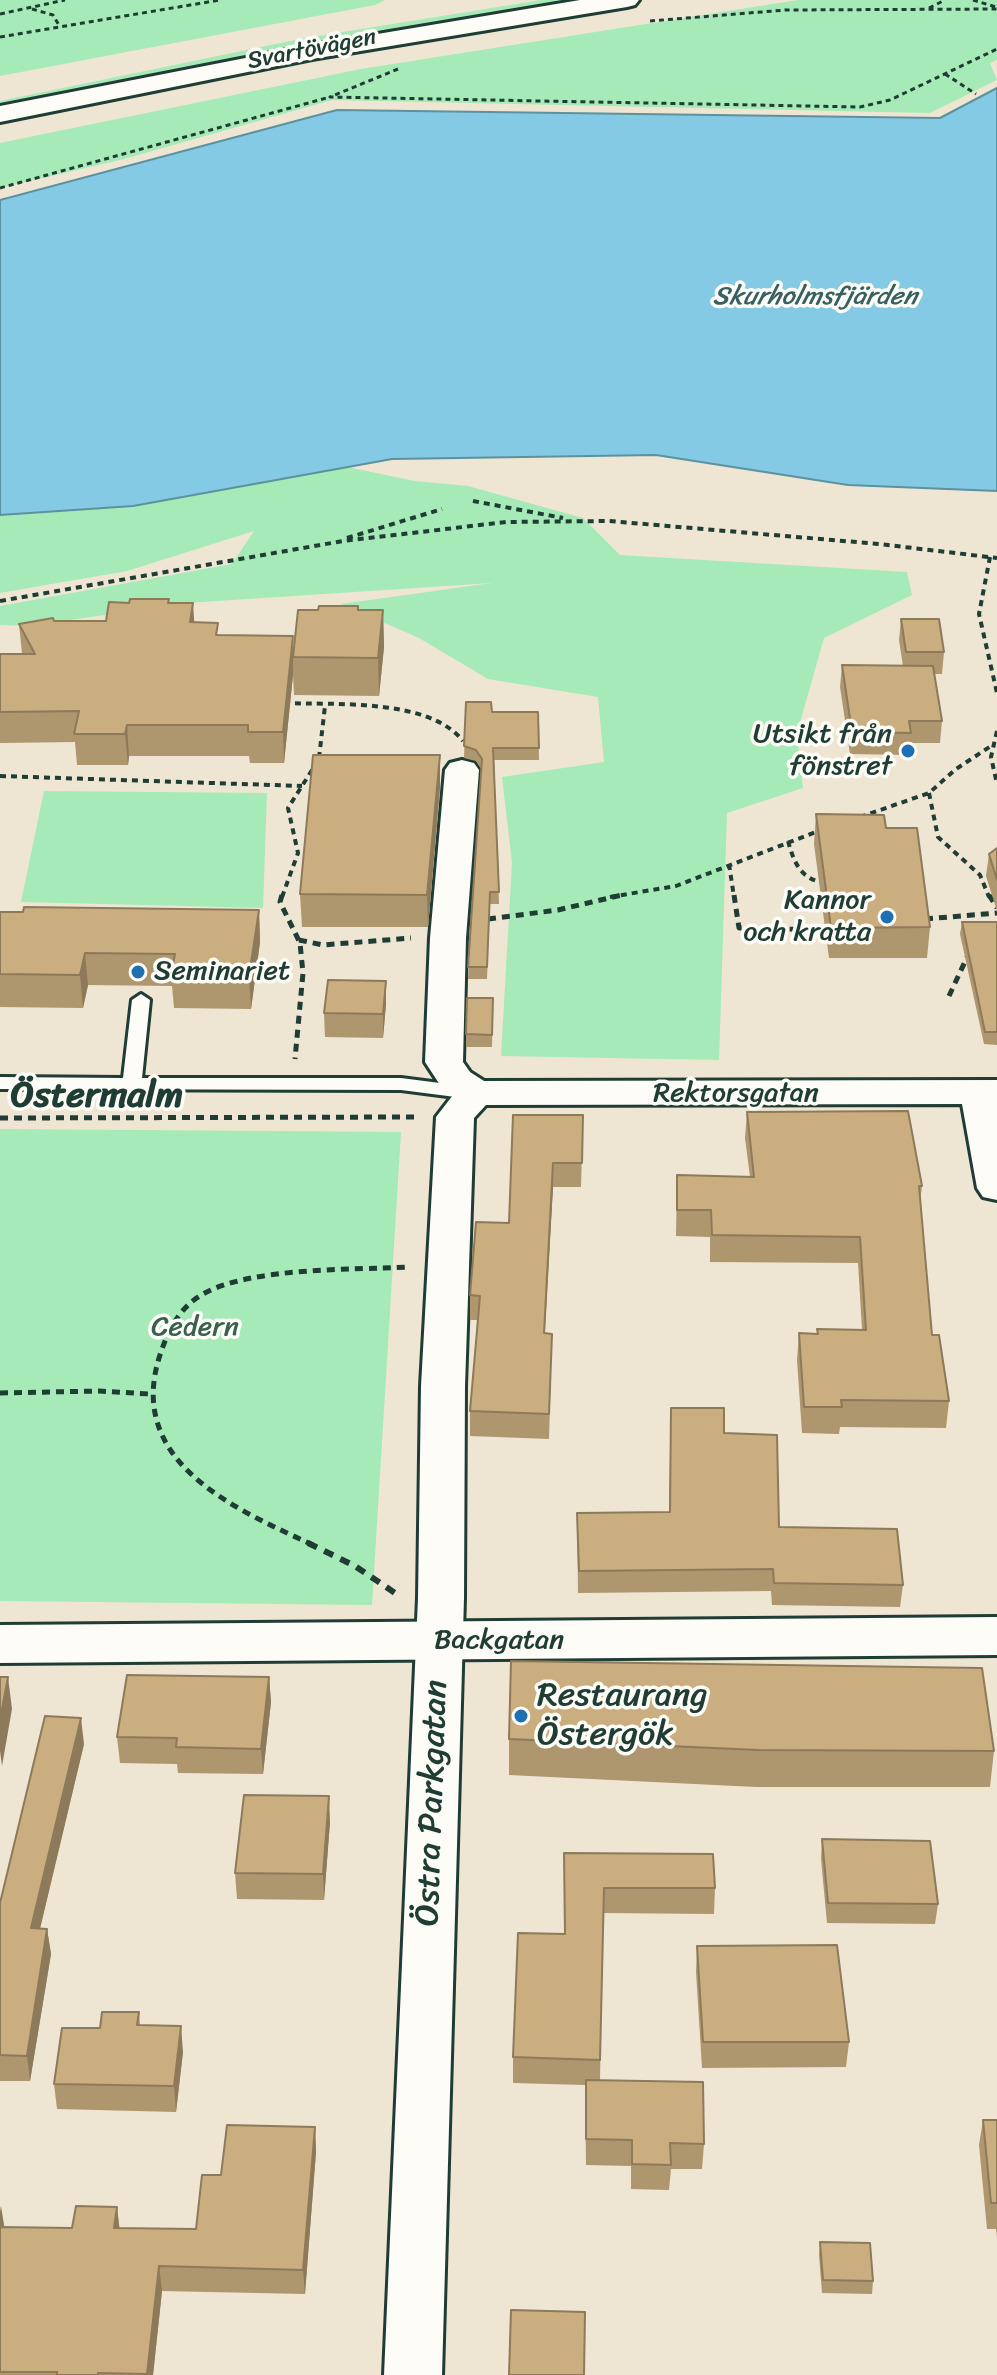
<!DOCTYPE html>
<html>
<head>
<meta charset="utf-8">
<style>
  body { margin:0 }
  canvas { display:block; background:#eee5d3 }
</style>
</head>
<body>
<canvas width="997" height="2375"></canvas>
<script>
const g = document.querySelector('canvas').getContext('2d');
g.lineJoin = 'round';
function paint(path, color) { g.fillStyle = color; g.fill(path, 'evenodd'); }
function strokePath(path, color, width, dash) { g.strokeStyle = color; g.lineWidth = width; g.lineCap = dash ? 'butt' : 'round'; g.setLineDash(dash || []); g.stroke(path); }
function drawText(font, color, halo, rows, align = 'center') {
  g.font = font + ' Sriracha,sans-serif'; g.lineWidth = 7; g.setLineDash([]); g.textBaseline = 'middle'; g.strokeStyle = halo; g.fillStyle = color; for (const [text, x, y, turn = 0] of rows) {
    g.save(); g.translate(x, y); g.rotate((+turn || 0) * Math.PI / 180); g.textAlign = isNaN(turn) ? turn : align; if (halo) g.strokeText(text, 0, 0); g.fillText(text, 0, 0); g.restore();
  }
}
const green = new Path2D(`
  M0,0H385L375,5L0,76Z
  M541,0H588L308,42L0,106V101L300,39Z
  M798,0H997V60L990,63L997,80L930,113L332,100L124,159L0,188V143L361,69Z
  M347,467L415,481L468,486L583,518L620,555L907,572L912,595L824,638L797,733L803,788L727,813L719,1060L501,1056L512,863L502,777L604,762L598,697L488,679L419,638L341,604L492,583L187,603L29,626L0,625V606L232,564L254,531L127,571L0,593V515L133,506Z
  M44,791L267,793L263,908L21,902Z
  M0,1129L401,1132L372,1605L0,1601Z`);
const water = new Path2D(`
  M997,88V491L848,485L656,455L392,459L133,506L0,515V200L337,110L940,118Z`);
const pathFar3 = new Path2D(`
  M973,0L996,7
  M929,8L945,0
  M32,9L53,15L60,27
  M0,14L65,0
  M650,21L786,10L997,9
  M0,37L220,0
  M398,69L330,97L860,107L890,100L997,49
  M945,74L976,94
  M0,188L330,97`);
const pathFar2 = new Path2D(`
  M473,501L563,518
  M347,538L442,509
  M990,557L979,614L997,693
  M0,601L343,541L506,522L609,521L879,544L997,558
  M284,703C335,705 429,698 463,741
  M997,731L991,757L997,784
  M319,758L325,706
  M0,776L302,786
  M929,793L938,837L980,875L989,897
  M860,817L929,793L956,769L991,746
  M788,841C794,863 801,880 826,883
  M729,864L734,897
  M282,897L298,853L288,808L314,767
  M610,897L676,886L821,830`);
const pathFar1 = new Path2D(`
  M282,895L280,902L300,943L303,973L295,1059
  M734,895L739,928L829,930
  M989,895L997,908
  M488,919L558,910L622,895
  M925,919L997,913
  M299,940L323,945L411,938
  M949,996L969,953
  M0,1118L415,1117
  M0,1393L99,1391L150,1394
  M313,1545C235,1509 127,1463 159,1358C167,1333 178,1308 203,1294C251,1267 352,1270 408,1267`);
const path = new Path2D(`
  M308,1543L355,1566L398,1595`);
const service = new Path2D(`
  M141,994L150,1000L142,1078H401L471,1087L481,1093L471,1099L401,1090L0,1089V1077L123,1078L132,1000Z`);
const minor = new Path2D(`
  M462,760L474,763L479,770L466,938L463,1062L470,1072L484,1081L997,1080V1200L983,1197L977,1188L962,1104L486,1105L474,1118L465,1386L464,1598L442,2375H384L418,1598L421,1386L436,1117L453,1095L442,1088L425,1062L430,938L445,770L450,763Z`);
const tertiary = new Path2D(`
  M997,1617V1655L0,1663V1625Z`);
const secondary = new Path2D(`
  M580,0H639L635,5L627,7L312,59L0,122V106L312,45Z`);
const wall = new Path2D(`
  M170,603L195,622L219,635L294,648L358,610H383L384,647L379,696L294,695L293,675L284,763H250L249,756H129L128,765H77L75,742L0,743V654H22L19,624L54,621H106Z
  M901,619L944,652L942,674H934L942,721L940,743H910L909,755L850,754L840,687L842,665L903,666L899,640Z
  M466,702L492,712H538L539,760H494L499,904H490L487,979H468L481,769L476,761L464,758Z
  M440,787L428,927H302L300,894Z
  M816,814L886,828L930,927L927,958H829L814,844Z
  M997,848V911L986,876L989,854Z
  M259,910L260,942L251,1009L174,1008L172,986L88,985L83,1008L0,1007V912Z
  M962,922H997V1045L984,1044L960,934Z
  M467,998H493L492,1047H466Z
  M386,1004L383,1038L325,1037L324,1013Z
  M747,1112L922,1186L920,1201L932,1335L949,1401L946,1428L840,1427L839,1434L802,1433L797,1360L799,1333L817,1334L862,1329L858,1263L710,1262V1237L676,1236L677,1175L750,1177L745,1138Z
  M583,1115L581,1187H553L545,1333L552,1334L549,1439L470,1436V1411L478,1320H470V1295L509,1223Z
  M671,1408L724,1433L779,1527L903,1585L900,1607L772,1605L771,1591L578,1593L577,1513L669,1512Z
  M269,1677L271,1702L263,1774L178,1773L177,1764L120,1763L117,1737Z
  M509,1739L994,1751L990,1787H756L509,1775Z
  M84,1744L40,1928L47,1929L51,1954L30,2081H0V1903Z
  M330,1822L324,1900L237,1899L235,1873Z
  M822,1839L938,1904L935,1924L827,1923L821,1859Z
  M564,1853L715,1888L714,1914L603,1913L600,2080L704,2144L702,2169H671L669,2190L631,2189V2166L586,2165L585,2085L513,2083V2057L564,1934Z
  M697,1946L849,2042L846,2067L702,2068L696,1972Z
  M139,2012L140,2025L183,2052L176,2112L57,2109L54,2084L100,2028Z
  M983,2120H997V2237L996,2229H987L979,2145Z
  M315,2127L316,2152L305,2294L162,2291L153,2375H0V2206L4,2227L72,2228L117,2207L119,2228L196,2229L221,2175Z
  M820,2242L873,2281L872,2294L822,2293L819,2255Z`);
const shadedWall = new Path2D(`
  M193,603L195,633L190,622Z
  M383,610L384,647L379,696L378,658Z
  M293,636V675L284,763L283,732Z
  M127,725L129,756L128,765L125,734Z
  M440,755V787L428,927L427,895Z
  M259,910L260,942L251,1009L249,976Z
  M85,953L88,985L83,1008L80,975Z
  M386,981V1004L383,1038V1014Z
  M553,1163V1187L543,1358L544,1333Z
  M8,1677L12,1709L2,1766L0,1751V1720Z
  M269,1677L271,1702L263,1774L261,1749Z
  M81,1718L84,1744L34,1954L31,1928Z
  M329,1796L330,1822L324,1900L323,1874Z
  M47,1929L51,1954L30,2081L27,2056Z
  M181,2026L183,2052L176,2112L174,2086Z
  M315,2127L316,2152L305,2294L303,2270Z
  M1,2206L5,2231L0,2239V2214Z
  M117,2207L120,2232L114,2228Z
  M159,2266L162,2291L153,2375H147Z`);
const building = new Path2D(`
  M130,599H169L168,603H193L190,622L218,623L216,635L293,636L283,732H248V725H127L125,734H74L79,711L0,712V654H35L19,624L53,618L54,621H106L109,602L129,603Z
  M319,606H358V610H383L378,658L293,657L298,610H318Z
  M901,619H939L944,652H906Z
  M842,665L933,666L942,721H909L911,733L852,732Z
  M466,702H491L492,712H538L539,748H493L499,892H490L487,967H468L482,759L476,750L464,746Z
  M313,755H440L427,895L300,894Z
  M816,814L884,815L886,828H917L930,927L831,928Z
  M997,848V880L989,854Z
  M24,907L259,910L249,976L171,975L175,954L85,953L80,975L0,974V912H23Z
  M962,922H997V1032H985Z
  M328,980L386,981L383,1014L324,1013Z
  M467,998H493L492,1035L466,1034Z
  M908,1111L922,1186H919L932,1335H939L949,1401L841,1400L842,1407H804L799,1333L818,1334L817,1329L866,1330L860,1237L712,1235L711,1210H677V1175L754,1177L747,1112Z
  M513,1115H583L582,1163H553L544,1333L552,1334L549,1414L470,1411L480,1296L470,1295L476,1222L509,1223Z
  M671,1408H724V1433L777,1435L779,1527L897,1529L903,1585L774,1583L773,1569L579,1571L577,1513L670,1512Z
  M511,1661L982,1668L994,1751L759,1750L509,1739Z
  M127,1675L269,1677L261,1749L176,1747L177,1738L117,1737Z
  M0,1677H8L0,1720Z
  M45,1716L81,1718L31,1928L47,1929L27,2056L0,2055V1903Z
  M244,1795L329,1796L323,1874L235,1873Z
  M822,1839L930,1841L938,1904L828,1903Z
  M564,1853L713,1854L715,1888H604L600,2060L513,2057L518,1933L565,1934Z
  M837,1945L849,2042H703L697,1946Z
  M102,2012H139L137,2025L181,2026L174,2086L54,2084L62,2028H100Z
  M586,2080L703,2082L704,2144L670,2143L671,2165L632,2164V2140L586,2139Z
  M983,2120H997V2203H991Z
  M227,2125L315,2127L303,2270L159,2266L147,2374L98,2373V2375H57V2372H0V2227L72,2228L76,2206L117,2207L114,2228L196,2229L202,2175H221Z
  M820,2242L870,2243L873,2281L823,2280Z
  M511,2310L585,2312L584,2375H509Z`);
const markers = [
  [908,751,8,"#1f6fb2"],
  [887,917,8,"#1f6fb2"],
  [138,972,8,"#1f6fb2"],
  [521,1716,8,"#1f6fb2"]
];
const farStreetnames = [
  ["Svartövägen",312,50,-11]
];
const farWaternames = [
  ["Skurholmsfjärden",815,297]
];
const poiNames = [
  ["Utsikt från",892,735],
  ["fönstret",892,767],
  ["Kannor",871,901],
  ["och kratta",871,933],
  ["Seminariet",154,972,"left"]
];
const streetNames = [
  ["Rektorsgatan",736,1094],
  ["Backgatan",499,1641]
];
const parkNames = [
  ["Cedern",195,1328]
];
const nearPoinames = [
  ["Restaurang",537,1696],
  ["Östergök",537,1735]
];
const nearStreetnames = [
  ["Östra Parkgatan",433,1803,-88]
];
const districtNames = [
  ["Östermalm",97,1097]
];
paint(green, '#a6ebb7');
paint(water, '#84cae5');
strokePath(water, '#5c929e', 2);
strokePath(service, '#1f3d34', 6);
strokePath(minor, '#1f3d34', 6);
strokePath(tertiary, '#1f3d34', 6);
strokePath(secondary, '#1f3d34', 6);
strokePath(pathFar3, '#1f3d34', 3, [5, 4]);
strokePath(pathFar2, '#1f3d34', 4, [6, 5]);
strokePath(pathFar1, '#1f3d34', 5, [8, 6]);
strokePath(path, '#1f3d34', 6, [10, 8]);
paint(service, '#fdfcf7');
paint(minor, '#fdfcf7');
paint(tertiary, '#fdfcf7');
paint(secondary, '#fdfcf7');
paint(wall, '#ae966e');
paint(shadedWall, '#8d7a5a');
paint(building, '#caae80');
strokePath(building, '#8d7a5a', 2);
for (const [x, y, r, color] of markers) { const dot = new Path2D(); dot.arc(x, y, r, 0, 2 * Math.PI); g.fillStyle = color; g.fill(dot); strokePath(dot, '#fdfcf7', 3); }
drawText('24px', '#1f3d34', '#fdfcf7', farStreetnames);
drawText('italic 26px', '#386060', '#fdfcf7', farWaternames);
drawText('28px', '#1f3d34', '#fdfcf7', poiNames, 'right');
drawText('28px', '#1f3d34', '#fdfcf7', streetNames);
drawText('28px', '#3a604e', '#fdfcf7', parkNames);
drawText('34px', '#1f3d34', '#fdfcf7', nearPoinames, 'left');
drawText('34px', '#1f3d34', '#fdfcf7', nearStreetnames);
drawText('bold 36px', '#1f3d34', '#fdfcf7', districtNames);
</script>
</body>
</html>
